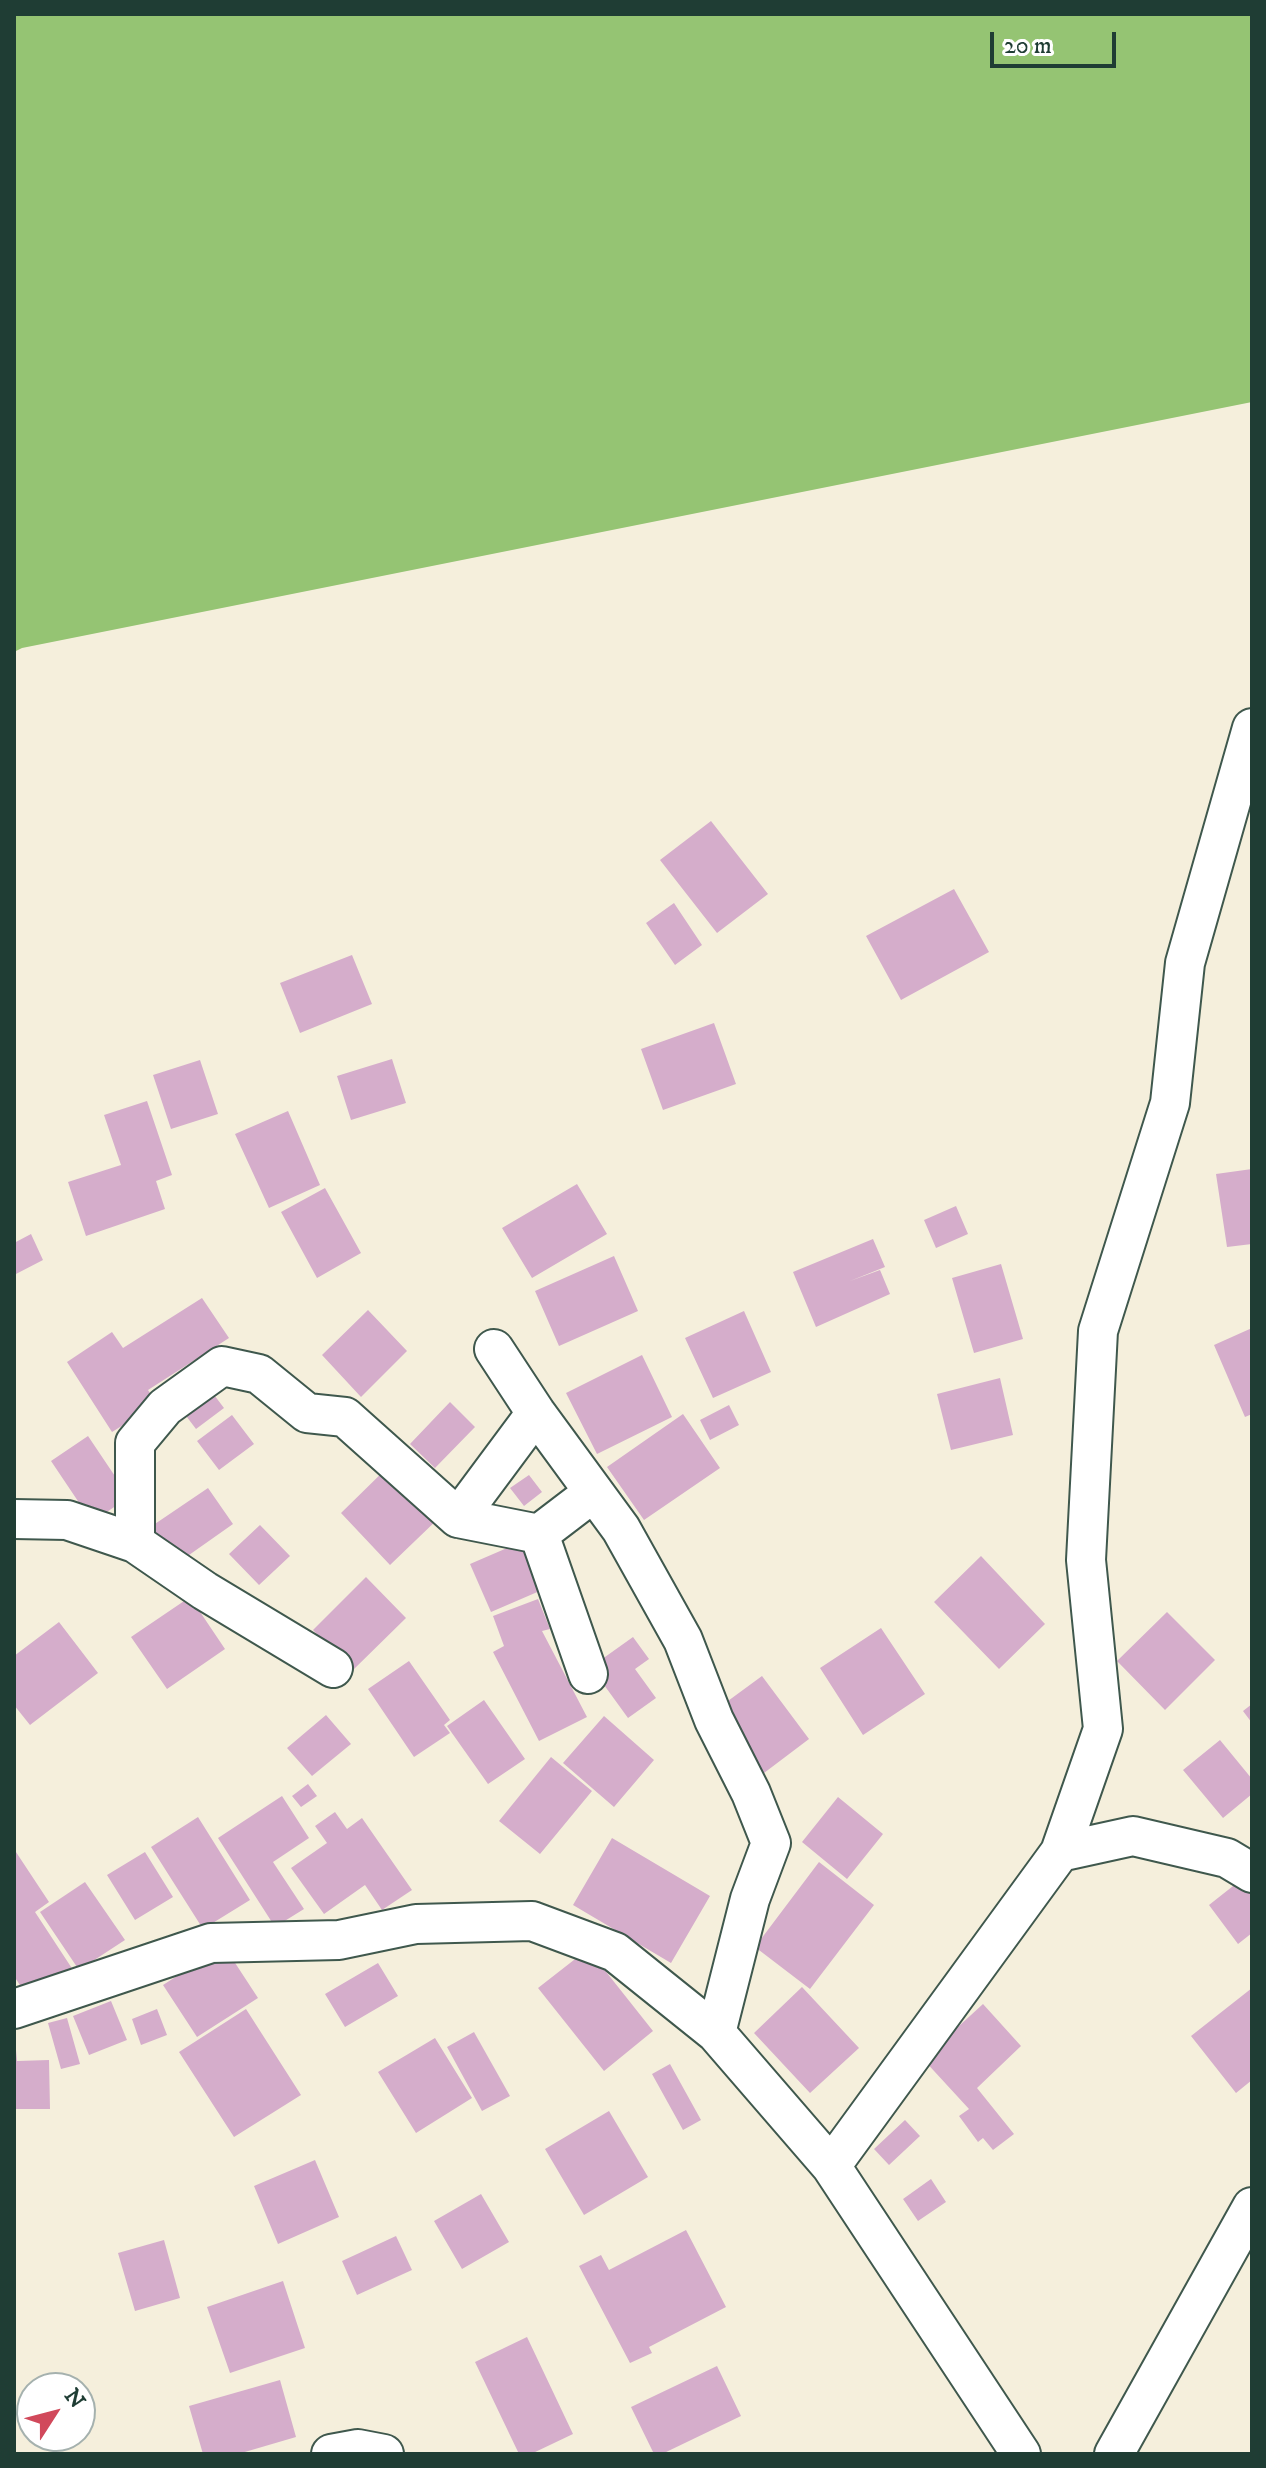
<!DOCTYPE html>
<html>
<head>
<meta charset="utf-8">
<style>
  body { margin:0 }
  #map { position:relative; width:1266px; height:2468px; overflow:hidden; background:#f5efdc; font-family:"IM FELL DW Pica",serif }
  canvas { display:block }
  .frame { position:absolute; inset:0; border:16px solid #1f3d34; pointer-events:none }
  .north { position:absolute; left:16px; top:2372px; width:80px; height:80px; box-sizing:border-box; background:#fff; border:2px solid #a5b1ae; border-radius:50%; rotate:54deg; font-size:22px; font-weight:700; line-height:32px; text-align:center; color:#1f3d34 }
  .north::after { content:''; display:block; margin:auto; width:28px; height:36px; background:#d1495b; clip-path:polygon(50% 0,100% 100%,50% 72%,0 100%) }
  .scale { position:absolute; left:990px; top:32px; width:126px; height:36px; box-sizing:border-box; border:4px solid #1f3d34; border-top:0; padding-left:10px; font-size:24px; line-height:28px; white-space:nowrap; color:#1f3d34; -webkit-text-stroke:6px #fff; paint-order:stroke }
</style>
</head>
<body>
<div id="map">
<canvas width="1266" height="2468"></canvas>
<div class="frame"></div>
<div class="north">N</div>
<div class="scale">20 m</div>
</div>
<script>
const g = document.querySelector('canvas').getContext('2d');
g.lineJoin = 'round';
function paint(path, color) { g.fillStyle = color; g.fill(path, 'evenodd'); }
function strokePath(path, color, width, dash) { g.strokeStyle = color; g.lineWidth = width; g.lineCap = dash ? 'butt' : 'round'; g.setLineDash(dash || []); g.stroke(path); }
const green = new Path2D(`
  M14,14H1252V402L22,648L14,652Z`);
const building = new Path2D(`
  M711,821L768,894L717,933L660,860Z
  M954,889L989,952L901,1000L866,936Z
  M674,903L702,945L675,965L646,923Z
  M352,955L372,1004L300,1033L280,983Z
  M714,1023L736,1084L663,1110L641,1049Z
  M392,1059L406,1103L351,1120L337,1076Z
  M200,1060L218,1114L171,1129L153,1075Z
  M147,1101L172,1175L156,1181L165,1209L86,1236L68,1182L121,1165L104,1115Z
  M288,1111L320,1185L269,1208L235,1134Z
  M1252,1169V1244L1227,1247L1216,1174Z
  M577,1184L607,1234L532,1278L502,1228Z
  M325,1188L361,1253L317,1278L281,1212Z
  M956,1206L968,1234L936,1248L924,1220Z
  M31,1234L43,1260L14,1275V1243Z
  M873,1239L885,1267L850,1281L880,1270L890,1294L816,1327L793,1272Z
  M614,1256L638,1311L559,1346L535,1291Z
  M1001,1264L1023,1339L974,1353L952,1278Z
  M202,1298L229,1338L148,1390L157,1404L112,1432L67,1362L112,1332L123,1348Z
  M368,1310L407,1351L361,1397L322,1355Z
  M744,1311L771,1372L713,1398L685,1338Z
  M1252,1328V1414L1245,1417L1214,1345Z
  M642,1355L672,1417L597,1454L566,1393Z
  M1000,1378L1013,1435L951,1450L937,1394Z
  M205,1383L224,1408L196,1429L177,1404Z
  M450,1402L475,1427L435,1468L410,1444Z
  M729,1405L739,1425L710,1440L700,1420Z
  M683,1414L720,1468L644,1520L607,1467Z
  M232,1415L254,1444L219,1470L197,1441Z
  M88,1436L129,1497L92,1522L51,1461Z
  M391,1464L441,1516L390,1565L341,1513Z
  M529,1475L542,1492L524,1506L510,1488Z
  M208,1488L233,1524L172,1567L146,1530Z
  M260,1525L290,1556L259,1585L229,1554Z
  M521,1542L542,1590L491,1612L470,1564Z
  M981,1556L1045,1624L999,1669L934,1602Z
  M366,1577L406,1618L352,1671L313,1630Z
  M190,1597L225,1649L167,1689L131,1637Z
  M538,1599L550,1629L542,1631L587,1717L539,1741L493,1652L504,1646L493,1616Z
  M1167,1612L1215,1660L1165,1710L1117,1661Z
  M59,1622L98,1673L30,1725L14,1705V1656Z
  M881,1628L925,1694L863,1735L820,1668Z
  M633,1637L649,1659L635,1669L656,1698L628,1718L591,1667Z
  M409,1661L450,1720L444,1725L450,1733L414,1757L368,1689Z
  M762,1676L809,1739L764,1773L717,1709Z
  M484,1700L525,1759L488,1784L447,1726Z
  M1252,1704V1723L1243,1711Z
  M326,1715L351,1744L312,1776L287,1748Z
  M604,1716L654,1760L614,1807L563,1763Z
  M1220,1740L1252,1779V1794L1223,1818L1183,1770Z
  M551,1757L592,1791L540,1854L499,1821Z
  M308,1784L317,1796L301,1807L292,1796Z
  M282,1796L309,1838L273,1862L304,1909L275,1927L218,1838Z
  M838,1797L883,1834L847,1879L802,1842Z
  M335,1812L347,1829L362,1818L412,1890L382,1910L365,1885L324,1914L291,1868L327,1843L315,1826Z
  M198,1817L250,1900L203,1929L151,1847Z
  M612,1838L710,1896L671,1963L573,1905Z
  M14,1849L49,1902L35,1912L75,1973L31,2002L14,1976Z
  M145,1852L173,1897L135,1920L107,1875Z
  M819,1862L874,1905L810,1989L755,1947Z
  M1247,1875L1252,1881V1933L1238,1944L1209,1905Z
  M85,1882L125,1940L79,1970L40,1912Z
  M224,1946L258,1998L197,2037L163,1985Z
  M588,1949L653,2031L604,2071L538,1988Z
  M378,1963L398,1996L345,2027L325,1994Z
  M802,1987L859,2048L810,2093L754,2033Z
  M1252,1988V2080L1236,2093L1191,2036Z
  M111,2001L127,2040L89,2055L73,2016Z
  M983,2004L1021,2046L977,2088L1014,2134L993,2150L983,2138L978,2142L959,2116L969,2109L923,2059Z
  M157,2009L167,2035L141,2045L132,2019Z
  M246,2009L301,2095L234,2137L179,2052Z
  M67,2018L80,2064L61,2069L48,2023Z
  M474,2032L510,2096L482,2111L447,2047Z
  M435,2038L472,2098L416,2133L378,2072Z
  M14,2050H16L17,2061L49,2060L50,2109H14Z
  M670,2064L701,2120L683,2130L652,2074Z
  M609,2111L648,2177L584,2215L545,2149Z
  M905,2120L920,2136L889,2165L874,2149Z
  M315,2160L339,2217L278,2244L254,2186Z
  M931,2179L946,2202L918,2221L903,2199Z
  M481,2194L509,2242L462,2269L434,2221Z
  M686,2230L726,2307L649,2347L652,2353L630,2363L579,2266L601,2255L609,2270Z
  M396,2236L412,2270L357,2295L342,2261Z
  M164,2240L180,2298L135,2311L118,2253Z
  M283,2281L305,2348L230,2373L207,2307Z
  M527,2337L573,2434L531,2454H519L475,2362Z
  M717,2366L741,2416L662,2454H654L631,2407Z
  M280,2380L296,2437L238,2454H203L189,2406Z`);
const street = new Path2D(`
  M494,1349L536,1413L621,1529L683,1640L714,1720L751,1793L771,1843L750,1899L716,2033
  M458,1518L539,1534L588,1674
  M14,1519L67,1520L135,1543L205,1591L333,1668
  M539,1534L594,1492
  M135,1543V1443L165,1407L222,1366L259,1374L307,1413L345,1417L458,1518L536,1413
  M1060,1852L1133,1836L1227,1858L1252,1873
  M14,2009L211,1943L339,1940L416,1924L532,1921L615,1952L716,2033L831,2166L1021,2454
  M831,2166L1060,1852L1103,1729L1086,1560L1098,1331L1170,1103L1185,963L1252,728
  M331,2454L358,2449L384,2454
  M1114,2454L1252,2207`);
paint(green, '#95c473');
paint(building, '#d5adcb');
strokePath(street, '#3f584d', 42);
strokePath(street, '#fff', 38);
</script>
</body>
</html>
